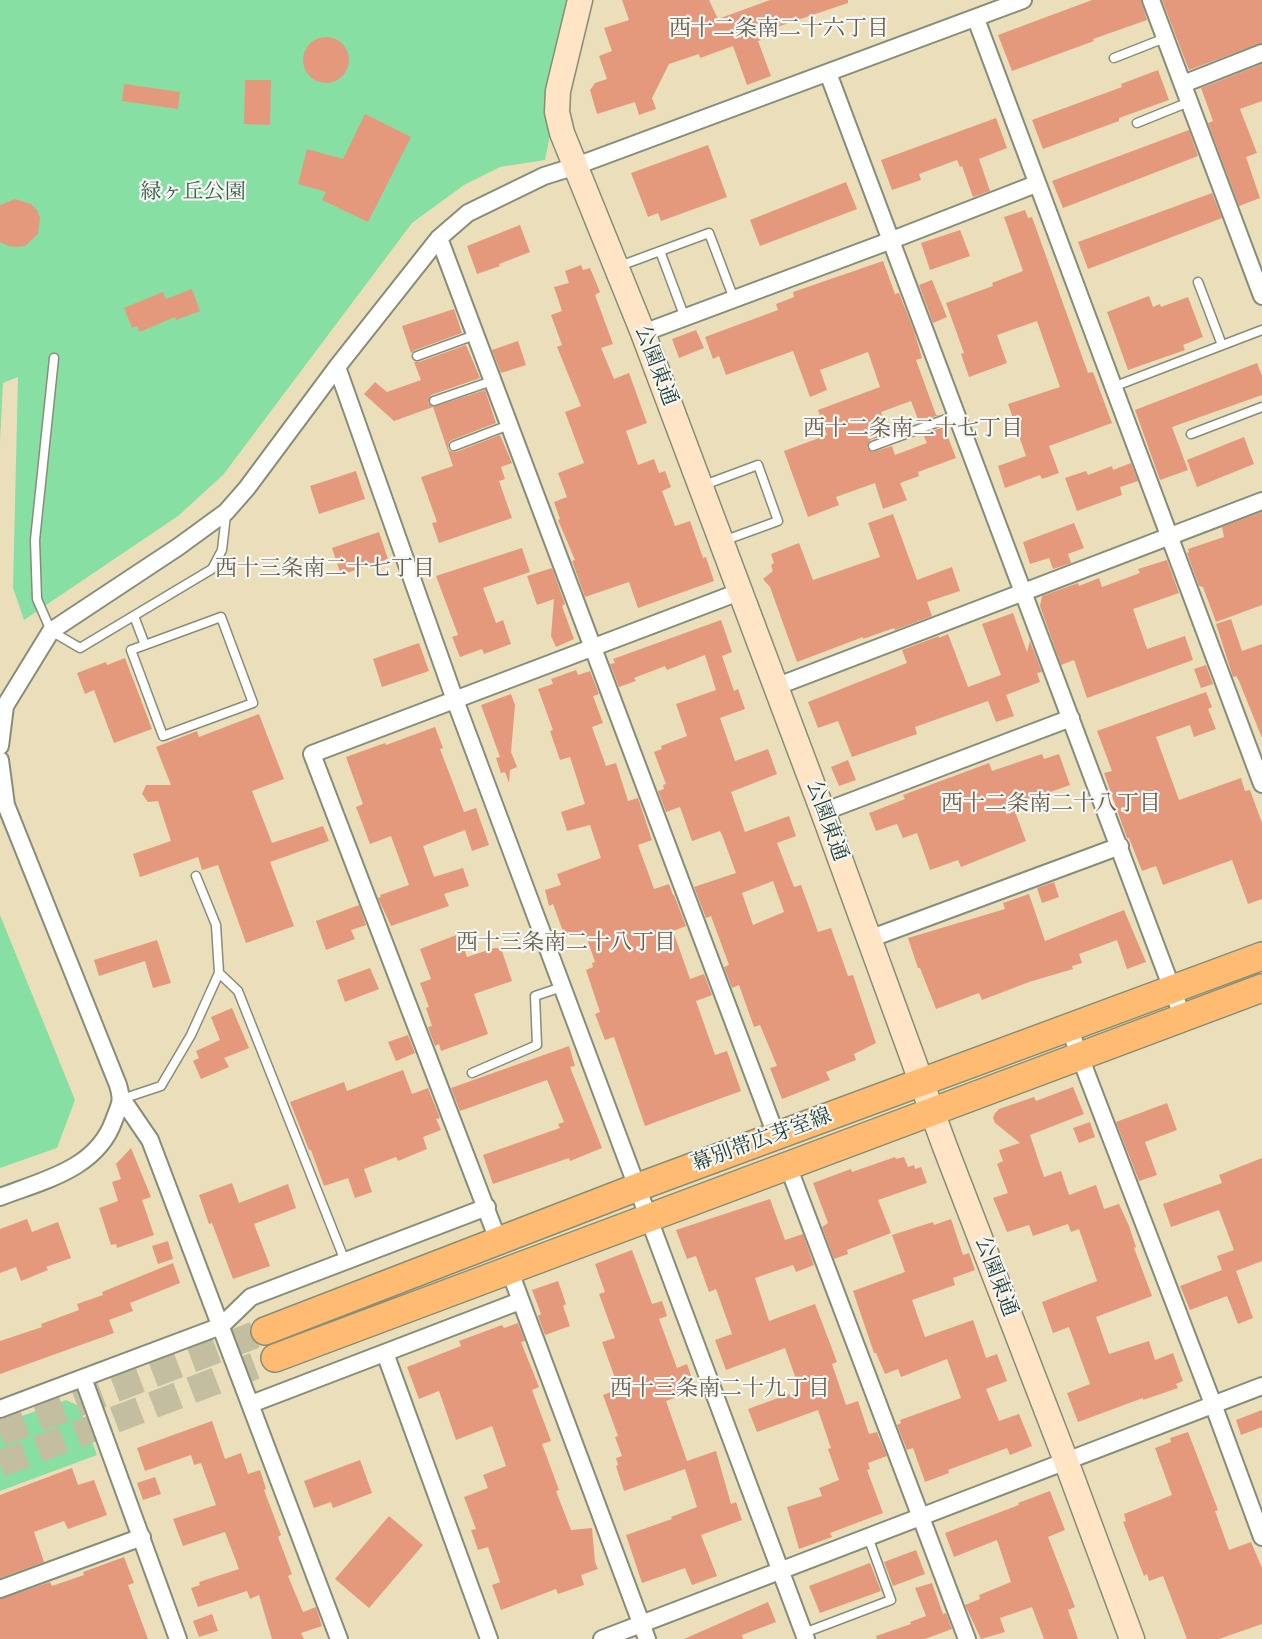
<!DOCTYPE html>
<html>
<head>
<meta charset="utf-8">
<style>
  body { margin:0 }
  canvas { display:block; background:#ebdeba }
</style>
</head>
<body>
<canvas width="1262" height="1639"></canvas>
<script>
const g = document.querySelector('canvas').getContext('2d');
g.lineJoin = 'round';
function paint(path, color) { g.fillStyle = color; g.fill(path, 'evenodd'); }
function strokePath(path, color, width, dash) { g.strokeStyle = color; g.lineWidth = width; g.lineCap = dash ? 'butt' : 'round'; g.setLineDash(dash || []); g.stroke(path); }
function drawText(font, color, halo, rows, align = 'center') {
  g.font = font + ' Cardo,"Noto Serif JP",serif'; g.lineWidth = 4.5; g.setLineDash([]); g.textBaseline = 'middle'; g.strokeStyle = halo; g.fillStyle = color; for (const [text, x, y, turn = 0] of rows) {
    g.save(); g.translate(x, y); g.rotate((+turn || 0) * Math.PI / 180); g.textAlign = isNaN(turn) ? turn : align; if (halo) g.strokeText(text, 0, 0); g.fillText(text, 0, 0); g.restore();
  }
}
const green = new Path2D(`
  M0,0H577L545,160L500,167L464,185L412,223L223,475L178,516L24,620L13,588L18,377L3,383L0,442Z
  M0,915L75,1100L57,1148L0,1168Z
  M66,1400L79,1406L97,1455L0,1491V1424Z`);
const building = new Path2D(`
  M622,0H709L718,19L770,0H848V3L759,33L761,40L758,41L771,76L747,85L733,46L700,58L699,54L669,64L652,98L656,109L639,115L635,102L597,114L590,90L595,83L607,79L599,56L612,51L604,28L629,20Z
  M1092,0H1141L1147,20L1093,39L1094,41L1012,71L998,35Z
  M1162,0H1262V43L1189,70Z
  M303 60a23 23 0 1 1 46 0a23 23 0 1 1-46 0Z
  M1262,64V101L1240,109L1257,153L1246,157L1260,198L1239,206L1208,123L1213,121L1201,88Z
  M1158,70L1169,100L1119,118V121L1043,149L1032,120L1122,87L1121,84Z
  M245,80H271L270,125L244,124Z
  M124,84L180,92L178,109L122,101Z
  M365,114L411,137L368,222L322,200L326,192L298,184L307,149L343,159Z
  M996,118L1007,148L979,159L990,191L973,197L962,166L960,167L957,160L919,174L921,180L892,190L881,160Z
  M1189,130L1198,156L1063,208L1052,181Z
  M708,145L727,197L661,221L658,213L648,217L631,173Z
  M846,182L857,209L760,246L750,220Z
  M1212,193L1222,218L1088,269L1078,242Z
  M15,199L31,204L37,210L40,218L38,234L25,246L17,247L9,246L0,242V205Z
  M1025,210L1028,218L1032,217L1088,373L1093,372L1112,423L1049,446L1059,473L1042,479L1040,475L1005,488L998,466L1026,456L1008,404L1060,387L1037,321L997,335L1007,363L969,377L961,354L964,353L946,303L993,286L992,283L1023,271L1004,217Z
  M520,225L530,252L499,264L500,266L477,274L467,246Z
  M960,230L970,256L930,270L921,243Z
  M883,261L895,294L899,293L914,331L922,358L916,360L936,415H939L919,422L911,401L881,412L888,434L870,440L867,448L873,452L892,446L895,455L927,443L923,434L944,427L956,458L918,472L919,476L900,483L907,500L883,509L875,483L836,497L839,505L808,517L784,451L827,435L818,410L880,387L868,352L820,370L827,390L810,397L793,351L726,375L719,356L713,359L705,337L778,310L776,304L794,297L793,292Z
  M581,265L583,270L590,268L600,292L595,295L613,344L601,348L614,379L629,373L647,423L626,431L638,465L654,459L659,473L665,471L671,487L662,491L675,526L690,521L703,558L706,557L714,581L638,608L629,582L585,597L572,561L575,560L558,520L560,519L554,502L567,497L558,473L584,463L565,412L581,406L557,347L562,345L551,315L562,311L554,287L569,283L565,271Z
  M932,280L947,317L933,323L919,285Z
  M192,289L200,311L176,320L175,317L140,332L137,326L132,328L124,308L163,292L166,299Z
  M1149,296L1153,307L1160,304L1161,307L1188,297L1203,337L1183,345L1185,350L1128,370L1107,312Z
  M454,309L462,333L415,350L411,353L402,326Z
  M696,330L704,348L679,358L672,339Z
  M518,341L526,365L501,373L492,350Z
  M466,345L480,378L431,395L428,403L433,407L394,421L364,394L375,382L387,392L421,380L414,362H419Z
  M1257,363L1262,376V395L1172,427L1188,470L1160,480L1135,410Z
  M485,390L496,423L452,440L449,442L448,448L450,451L456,452L500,435L512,463L501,467L505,479L499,481L512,518L439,543L432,523L437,522L421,477L453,466L433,407Z
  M1244,437L1254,464L1197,487L1187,460Z
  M1131,463L1138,481L1120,487L1122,495L1077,511L1065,478L1086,471L1088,475L1112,466L1113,470Z
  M356,471L365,499L319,514L310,486Z
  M1262,512V605L1216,622L1203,587L1199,586L1187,553L1189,552L1188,549L1224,537L1222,527Z
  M893,514L917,580L952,567L960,591L927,602L932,616L895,630L894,628L863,639V637L797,662L770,587L763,579L773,571L771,565L774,563L771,554L799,543L813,580L880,557L868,523Z
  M1074,523L1084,548L1068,554L1071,563L1053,569L1049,558L1030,564L1023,542Z
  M379,532L388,559L341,575L332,548Z
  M522,548L530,572L483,588L496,623L503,620L511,644L484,654L482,649L460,657L452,637L458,635L436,576Z
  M1167,560L1179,593L1133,609L1147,649L1185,636L1193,660L1087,698L1074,660L1061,665L1040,606L1042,596L1078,583L1079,586L1099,578L1102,587L1140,573L1138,569Z
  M552,568L565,604L562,606L574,639L556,647L551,636L554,599L537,605L527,576Z
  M1013,613L1027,652L1030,641L1042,672L1037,673L1040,682L1006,695L1014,716L996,722L988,701L915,727L917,734L852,757L838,721L818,728L808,702L907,663L902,650L939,636V638L948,634L968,687L1001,675L982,624Z
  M1231,619L1242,651L1262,644V738L1239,681L1236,676L1233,677L1216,624Z
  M721,620L732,652L722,656L734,691L738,689L745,709L720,718L735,761L768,749L777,774L731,792L745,832L789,816L796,836L777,843L794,887L801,885L818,932L831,928L848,976L853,975L876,1043L854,1054L856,1060L826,1072L830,1080L782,1099L770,1068L777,1066L760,1025L754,1027L739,985L732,988L724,967L729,965L711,916L706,918L694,887L736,873L722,835L720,831L692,841L680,807L666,812L658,791L664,789L663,785L666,784L654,752L662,749L661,746L687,736L676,704L716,690L705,655L667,670L665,666L634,678L636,681L619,687L610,664L615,663L613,659ZM773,881L784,912L753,925L742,893Z
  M419,643L429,671L382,687L373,659Z
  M125,658L152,729L114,743L94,690L85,694L77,673L106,662L107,665Z
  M1206,665L1213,684L1201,688L1194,669Z
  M576,670L578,675L590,671L599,694L593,696L603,723L592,727L606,766L616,763L628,801L638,798L652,840L638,845L654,889L669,884L673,895H674L686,926L673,931L690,979L704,974L712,995L696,1001L715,1055L727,1051L741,1091L645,1126L614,1037L605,1040L595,1014L600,1012L586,970L593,967L592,963L595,962L584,930L565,937L553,904L549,906L545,890L561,885L557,874L601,858L590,825L567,831L561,812L585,804L570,757L560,760L550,731L553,730L538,689L553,684L551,679Z
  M1206,692L1212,707L1208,709L1216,729L1194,737L1190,725L1156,737L1179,800L1241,778L1245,791L1250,790L1262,823V899L1248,904L1232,860L1163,885L1156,866L1142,871L1129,838H1127L1104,773L1112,771L1097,731Z
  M511,694L515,705L511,752L517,767L510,770L509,783L505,772L501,773L496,758L500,757L481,705Z
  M259,714L284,779L252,791L272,843L323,826L329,841L270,862L294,926L246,943L218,865L202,870L198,857L140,877L133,854L171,841L158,801L148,802L142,794L146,785H171L156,747L197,731L199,737Z
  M435,727L443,748L440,749L464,812L476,808L489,845L472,851L465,830L423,846L434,877L463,868L469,886L444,894L449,906L391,926L378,898L381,897L380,895L409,885L391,836L370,844L356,807L363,804L346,757L385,743L386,745Z
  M1042,754L1044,759L1059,754L1070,785L1025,801L1026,805L1014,809L1026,841L961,867L958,860L930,870L917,833L903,838L897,824L876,831L869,813L905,799L903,795L989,763L992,771Z
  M848,760L856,780L839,786L831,767Z
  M1054,882L1059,897L1042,903L1037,888Z
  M1029,894L1045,941L1124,910L1146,962L1127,969L1117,940L1079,954L1082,963L1072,966L1073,969L1029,982L982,1000L979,993L936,1009L920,968H918L908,938L1005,909L1003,903Z
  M359,905L366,925L351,930L355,939L326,950L316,921Z
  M459,934L467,957L494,948H501L512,981L474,994L488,1034L441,1051L439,1044L435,1046L428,1027L432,1026L426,1008L429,1007L420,983L431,979L420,949Z
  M157,940L171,983L153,988L145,961L99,976L94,960Z
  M370,968L379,989L345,1002L337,980Z
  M232,1008L249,1048L224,1058L229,1067L201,1079L193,1061L199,1058L196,1051L220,1040L211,1017Z
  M408,1035L415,1053L396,1061L388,1042Z
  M569,1046L575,1066L570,1067L602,1148L570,1161L569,1158L493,1184L483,1155L560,1128L558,1124L564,1122L547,1080L460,1111L451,1088Z
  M403,1070L412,1094L428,1088L440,1118L436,1119L441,1130L423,1137L427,1149L398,1161L396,1157L364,1169L372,1192L355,1198L348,1178L324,1186L311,1150H309L290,1102L344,1082L347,1091Z
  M1073,1087L1084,1114L1030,1135L1044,1177L1061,1171L1069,1195L1096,1185L1104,1209L1119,1204L1129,1226L1136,1247L1134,1248L1152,1296L1096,1317L1109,1354L1149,1341L1155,1360L1173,1353L1183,1381L1176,1384L1178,1388L1143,1400V1398L1078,1422L1067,1393L1090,1384L1069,1327L1053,1333L1042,1302L1097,1281L1079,1229L1071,1232L1068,1224L1033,1236L1029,1225L1007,1232L993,1198L1008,1193L997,1164L1003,1161L999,1150L1020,1143L995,1123L993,1118L995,1113L999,1109L1034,1097L1036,1101Z
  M1167,1103L1177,1130L1145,1142L1157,1175L1139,1181L1116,1122Z
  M1090,1122L1095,1137L1079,1143L1073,1128Z
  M131,1148L151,1197L142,1200L154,1235L117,1248L116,1244L111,1245L99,1208L118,1201L112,1182L121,1179L116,1164Z
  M895,1157L896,1159L904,1157L908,1167L914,1165L915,1169L921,1167L927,1183L878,1200L891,1233L847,1250L848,1254L834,1259L822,1227L828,1223L813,1183L851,1169L852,1172Z
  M1262,1158V1261L1236,1271L1253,1318L1238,1324L1227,1296L1190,1310L1180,1286L1222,1270L1217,1256L1234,1250L1219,1210L1171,1227L1163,1204L1222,1183L1219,1175Z
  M232,1183L239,1203L288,1184L296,1208L254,1224L270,1266L233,1279L212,1223L209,1224L199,1195Z
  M770,1199L785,1240L803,1234L814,1265L796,1272L793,1265L755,1278L769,1321L815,1304L837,1362L832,1364L846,1405L858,1401L869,1434L877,1432L887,1456L868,1463L870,1469L867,1470L883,1513L830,1533L832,1537L799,1549L787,1507L822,1496L819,1488L839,1480L828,1449L831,1448L818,1410L757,1432L748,1409L800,1390L785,1348L726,1370L715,1340L732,1334L716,1289L709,1292L696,1256L687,1259L676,1230Z
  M27,1219L32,1232L58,1222L71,1258L46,1267L48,1270L21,1281L16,1267L0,1273V1229Z
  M951,1219L963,1255L969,1253L975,1270L953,1278L955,1285L912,1300L925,1337L973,1320L986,1358L997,1354L1007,1381L986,1389L999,1421L1019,1414L1032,1446L1010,1455L1007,1448L948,1470L949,1473L925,1482L913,1448L907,1450L897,1425L901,1423L900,1420L961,1398L947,1359L901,1377L898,1369L885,1374L876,1353H874L853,1291L905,1272L892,1235L933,1222L934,1225Z
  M168,1241L173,1259L158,1264L152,1246Z
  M632,1250L652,1304L662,1301L667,1316L659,1319L677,1368L687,1364L696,1390L666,1401L687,1461L716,1451L731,1504L736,1502L742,1520L701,1535L717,1576L692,1585L685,1568L642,1583L626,1535L672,1519L671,1517L697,1507L685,1469L624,1491L616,1466L618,1465L616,1458L622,1456L615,1437L618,1436L603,1395L619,1389L602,1342L615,1338L599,1294L605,1292L595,1264Z
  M173,1263L180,1283L130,1303L133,1311L109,1320L114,1333L0,1374V1341L42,1327L41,1324L79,1310L77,1304L103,1295L102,1292Z
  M558,1281L566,1304L563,1306L570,1326L545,1335L538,1316L541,1314L532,1290Z
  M518,1323L525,1341L521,1342L539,1387L532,1390L551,1441L542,1444L559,1490L556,1491L571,1530L592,1528L595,1562L598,1569L581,1575L584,1585L558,1594L556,1589L501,1610L492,1585L500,1582L488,1547L478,1550L471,1530L476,1529L464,1497L488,1488L483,1475L506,1466L492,1426L456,1440L439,1391L419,1399L407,1367L461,1346L459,1341L502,1325L504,1328Z
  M1262,1410V1427L1241,1435L1236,1420Z
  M212,1421L225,1459L241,1453L248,1474L260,1470L266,1489L264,1490L281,1535L278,1537L292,1574L288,1576L303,1612L316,1607L322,1626L301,1633L304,1639H272L259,1595L250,1599L247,1591L198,1607L191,1588L200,1585L199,1582L239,1569L225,1532L183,1546L173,1519L216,1505L201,1463L194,1465L191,1455L145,1471L137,1448Z
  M1188,1432L1218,1510L1215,1511L1229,1550L1251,1542L1262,1568V1624L1219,1639H1187L1163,1576L1149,1581L1147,1574L1144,1576L1123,1522L1126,1521L1124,1514L1172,1495L1155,1448L1171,1442L1170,1438Z
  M360,1460L372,1493L333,1508L331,1502L314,1508L304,1481Z
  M72,1468L78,1485L94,1480L107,1515L68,1529L64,1521L34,1532L44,1562L0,1578V1495Z
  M155,1477L161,1494L143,1500L137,1483Z
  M1050,1491L1065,1530L1048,1537L1075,1607L1068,1610L1078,1639H1044L1032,1607L1000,1618L1005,1632L981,1639L965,1605L980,1599L979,1595L1011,1582L997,1540L954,1557L945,1533L1019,1505L1018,1503Z
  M389,1516L423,1545L369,1608L335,1579Z
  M916,1550L925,1574L893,1586L884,1562Z
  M124,1557L134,1583L128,1585L148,1639H0V1599L50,1582L52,1586L84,1575L83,1572Z
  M870,1563L881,1591L820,1613L809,1586Z
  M932,1583L943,1614L946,1613L952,1629L925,1639H877L876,1636L911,1624L910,1622L926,1616L915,1588Z
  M768,1602L776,1622L742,1635L743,1639H684Z
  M212,1614L218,1631L199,1637L193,1621Z`);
const primaryTunnel = new Path2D(`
  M0,1433L265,1331
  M0,1464L275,1358`);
const lane = new Path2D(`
  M1114,58L1165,38
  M1137,123L1189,102
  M660,251L685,318
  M617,267L709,233L734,299
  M1198,282L1222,345
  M417,356L475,335
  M54,358L35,540L37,599L51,631L80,648L212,569L222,550L226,515
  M1113,387L1262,330
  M434,401L492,381
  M1191,434L1262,407
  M454,446L509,425
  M873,446L957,415
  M704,485L758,465L778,521L723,541
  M134,616L145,645L221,617L253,703L163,736L131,650L145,645
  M219,973L238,991L345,1261
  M472,1073L537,1045L535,996L562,987
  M122,1099L161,1086L191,1035L219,973L216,925L196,876
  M804,1633L891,1600L868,1537`);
const street = new Path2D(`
  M1151,0L1262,296
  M976,19L1262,784
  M828,73L1183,1018
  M1183,84L1262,53
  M439,238L776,1135
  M643,333L892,240L1036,184
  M337,367L455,700L806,1639
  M775,687L1262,501
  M0,746L5,706L51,631L178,547L226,512L247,488L337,367L439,238L468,213L544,176L576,166L1023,0
  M0,760L6,805L118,1085C123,1102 120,1104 114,1120C97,1169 44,1180 0,1197
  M823,812L1071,718
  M869,939L1120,846
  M1069,1028L1213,1404L1262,1537
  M122,1099L150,1140L339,1639
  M788,1166L967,1639
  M498,1240L312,754L739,592
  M509,1269L647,1639
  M385,1353L489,1639
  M83,1378L178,1639
  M251,1404L520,1301
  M0,1409L221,1326L251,1297L487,1207
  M0,1589L142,1537
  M602,1639L1262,1386`);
const secondary = new Path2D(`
  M580,0L558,91L557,112L562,133L643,333L823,812L945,1147L1066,1461L1132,1639`);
const primary = new Path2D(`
  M265,1331L638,1187L1262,956
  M275,1358L1262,988`);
const parkNames = [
  ["緑ヶ丘公園",193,193]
];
const streetNames = [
  ["公園東通",655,366,69],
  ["公園東通",826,821,70],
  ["幕別帯広芽室線",762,1141,-20],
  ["公園東通",995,1277,69]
];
const neighbourhoodNames = [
  ["西十二条南二十六丁目",779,30],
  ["西十二条南二十七丁目",913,430],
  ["西十三条南二十七丁目",325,570],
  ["西十二条南二十八丁目",1051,805],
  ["西十三条南二十八丁目",566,944],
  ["西十三条南二十九丁目",720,1390]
];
paint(green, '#88dfa3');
paint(building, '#e5997c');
strokePath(primaryTunnel, '#c2be9f', 27, [27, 14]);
strokePath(lane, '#858e77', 11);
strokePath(street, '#858e77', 20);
strokePath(secondary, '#858e77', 27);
strokePath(primary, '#858e77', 30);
strokePath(lane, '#fff', 8);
strokePath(street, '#fff', 16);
strokePath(secondary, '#ffe4c6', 24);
strokePath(primary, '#febb71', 27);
drawText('21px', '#345d4a', '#f6f6f2', parkNames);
drawText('21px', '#1f3d34', '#f6f6f2', streetNames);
drawText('22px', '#645d4d', '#f6f6f2', neighbourhoodNames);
</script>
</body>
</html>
